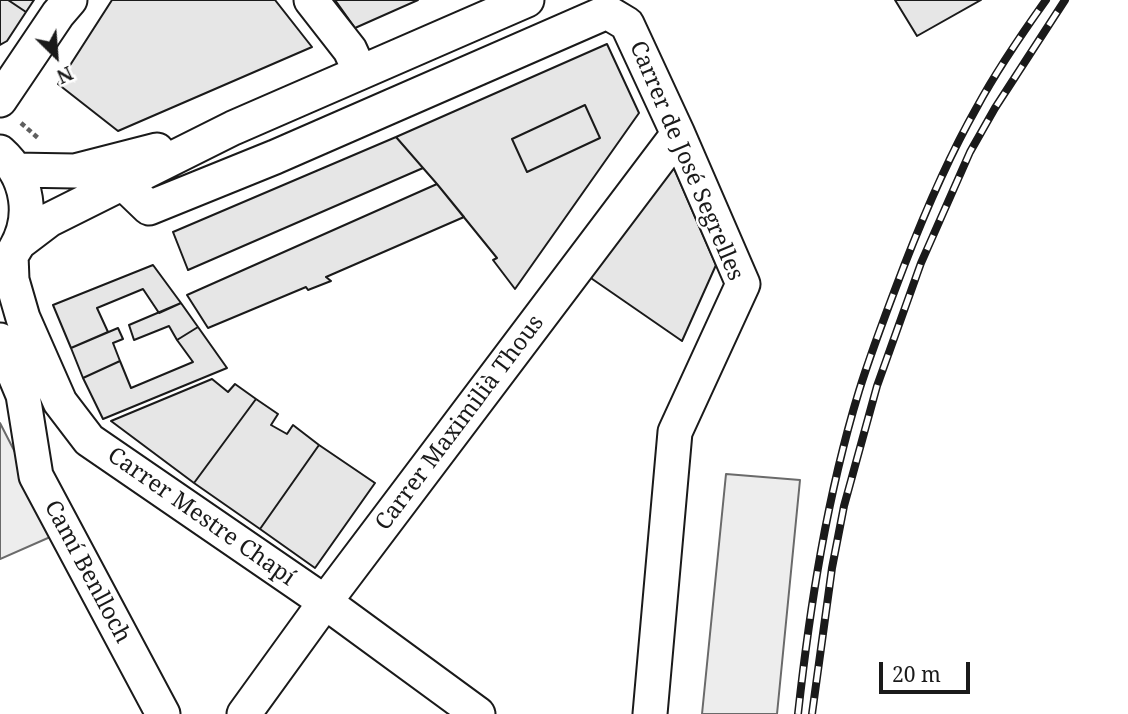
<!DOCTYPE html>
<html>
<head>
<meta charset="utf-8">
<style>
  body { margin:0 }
  #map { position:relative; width:1128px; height:714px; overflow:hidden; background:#fff; font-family:"Noto Serif",serif }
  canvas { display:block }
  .north { position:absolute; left:21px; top:21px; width:70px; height:70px; -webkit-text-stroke:5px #fff; paint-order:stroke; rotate:155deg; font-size:19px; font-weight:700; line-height:28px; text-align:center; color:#1a1a1a }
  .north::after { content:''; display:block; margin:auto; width:24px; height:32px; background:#1a1a1a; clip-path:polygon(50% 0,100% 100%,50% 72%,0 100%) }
  .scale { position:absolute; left:879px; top:662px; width:91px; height:32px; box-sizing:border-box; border:4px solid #1a1a1a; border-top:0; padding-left:9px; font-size:21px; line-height:24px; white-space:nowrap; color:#1a1a1a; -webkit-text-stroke:5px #fff; paint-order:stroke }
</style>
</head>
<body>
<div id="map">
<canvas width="1128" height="714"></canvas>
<div class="north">N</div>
<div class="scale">20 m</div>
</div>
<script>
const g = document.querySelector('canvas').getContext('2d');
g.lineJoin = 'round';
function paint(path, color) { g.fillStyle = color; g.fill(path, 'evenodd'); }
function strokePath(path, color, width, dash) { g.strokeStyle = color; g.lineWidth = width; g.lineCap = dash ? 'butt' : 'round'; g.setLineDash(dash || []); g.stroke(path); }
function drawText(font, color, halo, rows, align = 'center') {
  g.font = font + ' "Noto Serif",serif'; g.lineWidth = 5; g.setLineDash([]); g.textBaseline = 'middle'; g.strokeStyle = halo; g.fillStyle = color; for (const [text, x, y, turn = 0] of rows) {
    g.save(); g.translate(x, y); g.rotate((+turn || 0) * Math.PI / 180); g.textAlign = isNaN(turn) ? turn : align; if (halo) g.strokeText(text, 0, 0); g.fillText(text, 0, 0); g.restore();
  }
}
const built = new Path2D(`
  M0,423L57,534L0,559Z
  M726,474L800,480L777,714H702Z`);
const building = new Path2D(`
  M0,0H8L26,12L7,41L0,45Z
  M8,0H34L26,12Z
  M112,0H275L312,47L118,131L58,84Z
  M335,0H418L355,28Z
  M895,0H981L917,36Z
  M607,44L639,113L515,289L493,260L497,258L437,184L396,137ZM585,105L600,138L527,172L512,139Z
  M585,105L600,138L527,172L512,139Z
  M396,137L423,168L188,270L173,232Z
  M670,159L716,265L682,341L585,274Z
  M437,184L464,217L326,277L331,281L308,290L306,287L208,328L187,295Z
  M153,265L181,303L159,313L143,289L97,308L108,332L71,348L53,305Z
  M181,303L198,327L177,340L169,326L134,340L129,325Z
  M198,327L227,368L103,419L83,378L120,361L131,388L193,362L177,340Z
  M118,328L123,339L113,343L120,361L83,378L71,348Z
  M212,379L228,392L235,384L256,399L194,483L111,421Z
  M256,399L278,414L271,425L287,434L293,425L319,445L260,529L194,483Z
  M319,445L375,483L315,568L260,529Z`);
const path = new Path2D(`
  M21,123L38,138`);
const minor = new Path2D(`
  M311,0L350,50L360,72
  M0,100L58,14L70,0
  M0,152C28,177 35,218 14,251
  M15,170L75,171L157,150
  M123,183L149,208L275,157L607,12L627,24L678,134L743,284L675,432L650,714
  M20,242L49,220L233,128L527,0
  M11,255L12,280L23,318L60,402L89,440L325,602L478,714
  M0,340L23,395L36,476L163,714
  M244,714L325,602L678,134`);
const rail = new Path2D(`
  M798,714C810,605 827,496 859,391C872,349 888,308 904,266C925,212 948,158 977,107C997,70 1021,35 1046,0
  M812,714L832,568L844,506L877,386L921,263L970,152L995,108L1065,0`);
const streetNames = [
  ["Carrer de José Segrelles",686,161,67],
  ["Carrer Maximilià Thous",460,423,-53],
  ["Carrer Mestre Chapí",201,517,35],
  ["Camí Benlloch",87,572,62]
];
paint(built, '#ededed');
strokePath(built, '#6a6a6a', 2);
paint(building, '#e6e6e6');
strokePath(building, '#1a1a1a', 2);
strokePath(minor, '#1a1a1a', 37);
strokePath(path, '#5f5f5f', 4.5, [5, 3.5]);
strokePath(minor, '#fff', 33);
strokePath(rail, '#1a1a1a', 8);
strokePath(rail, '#fff', 5, [16]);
drawText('23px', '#1a1a1a', '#fff', streetNames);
</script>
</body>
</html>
